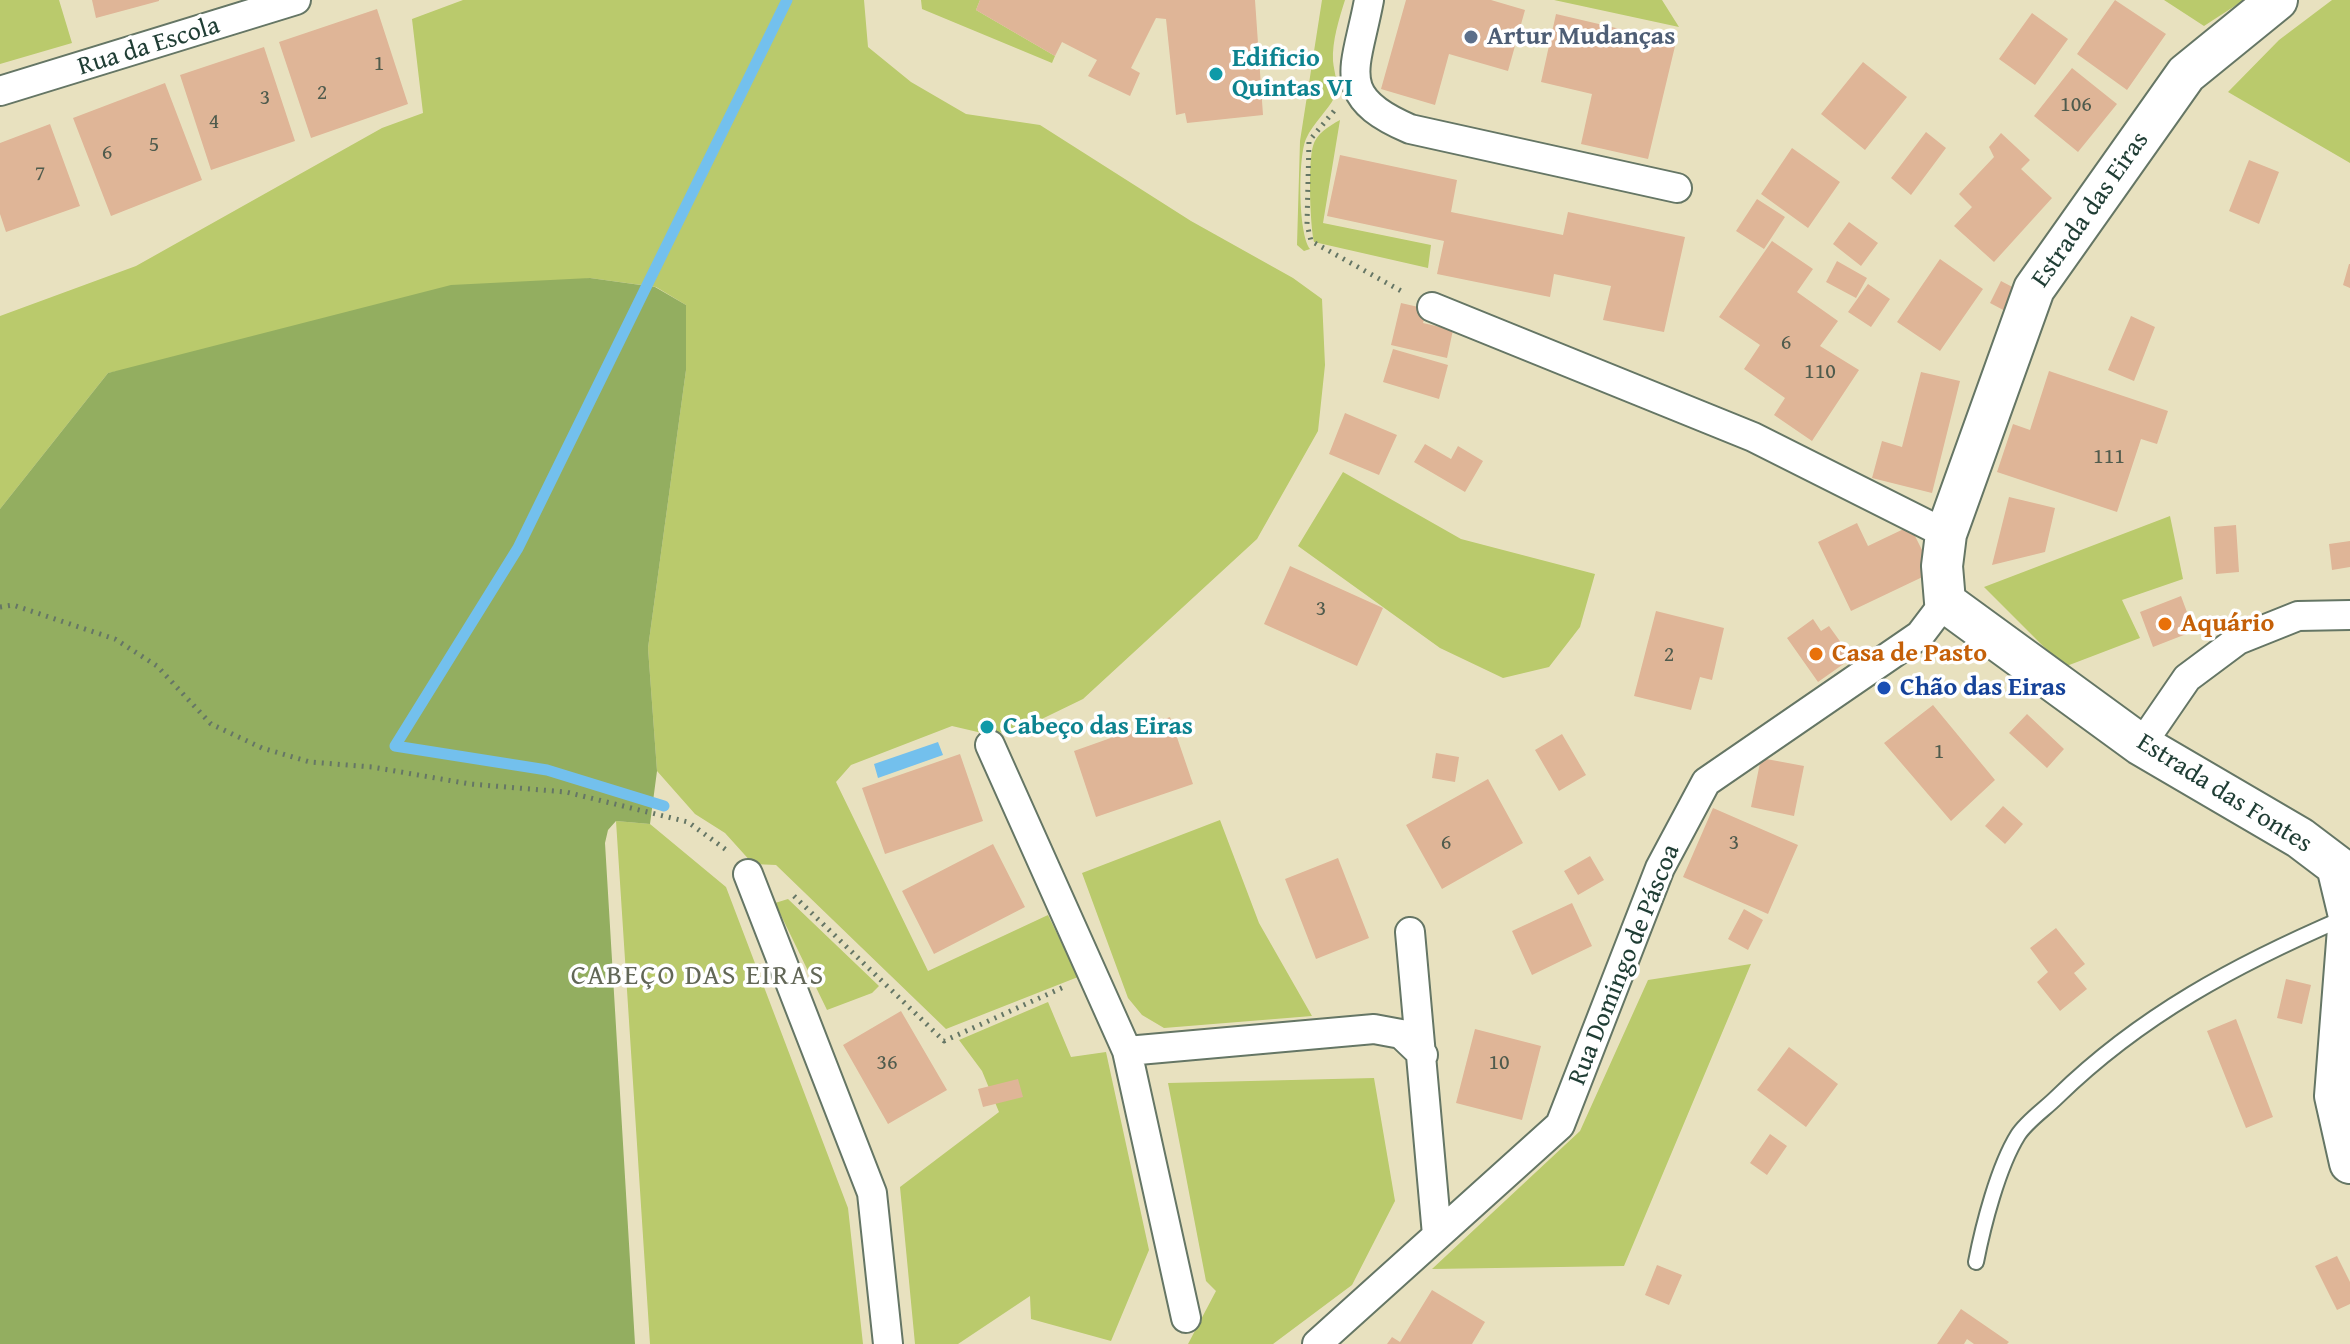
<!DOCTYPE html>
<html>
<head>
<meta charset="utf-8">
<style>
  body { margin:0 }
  canvas { display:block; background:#e8e1bf }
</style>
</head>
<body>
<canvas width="2350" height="1344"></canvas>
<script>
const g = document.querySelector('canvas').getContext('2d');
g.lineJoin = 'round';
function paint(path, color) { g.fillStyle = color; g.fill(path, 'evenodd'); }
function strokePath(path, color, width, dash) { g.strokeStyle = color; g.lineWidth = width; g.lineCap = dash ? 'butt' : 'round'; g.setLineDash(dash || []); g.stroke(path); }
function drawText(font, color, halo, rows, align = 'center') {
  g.font = font + ' "Gentium Book Plus",serif'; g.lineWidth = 7; g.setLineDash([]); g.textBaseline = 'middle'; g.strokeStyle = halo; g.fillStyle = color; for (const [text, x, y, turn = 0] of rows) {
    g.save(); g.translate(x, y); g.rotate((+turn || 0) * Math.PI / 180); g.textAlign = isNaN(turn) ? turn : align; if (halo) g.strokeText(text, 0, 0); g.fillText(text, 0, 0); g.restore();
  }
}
const green = new Path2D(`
  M0,0H59L72,43L0,64Z
  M463,0H864L868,47L911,82L966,114L1040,125L1191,221L1293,278L1322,299L1325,365L1318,431L1257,539L1083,699L1015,732L982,733L952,726L851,765L836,782L928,971L1048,915L1078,977L946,1029L776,865L753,864L725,833L695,814L657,771L648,648L686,370V305L656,287L590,278L108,373L0,509V316L136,266L382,128L423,113L412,19Z
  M921,0H980L976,10L1055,56L1052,63L922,9Z
  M1322,0H1345C1339,19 1332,41 1333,61C1334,73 1340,87 1334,98C1329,109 1313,123 1306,139C1298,157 1298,233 1310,249L1304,251L1297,245L1300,141Z
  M1554,0H1662L1679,27Z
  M2164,0H2244L2204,26Z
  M2332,0H2350V163L2228,92L2279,40Z
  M1340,120L1323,223L1431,245L1428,268L1314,242C1310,225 1308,162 1313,146C1316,134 1329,126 1340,120Z
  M1343,472L1461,539L1595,574L1580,627L1549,667L1503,678L1440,648L1298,546Z
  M2170,516L2183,579L2122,600L2140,638L2064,667L1984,587Z
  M1220,820L1259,923L1312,1016L1164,1028L1142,1015L1128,998L1082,873Z
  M616,821L650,824L726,887L848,1208L863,1344H650Z
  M788,899L879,986L872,993L827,1010L775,903Z
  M1751,964L1624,1266L1432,1269L1580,1131L1648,980Z
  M1048,1002L1071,1057L1106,1052L1149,1250L1111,1341L1031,1319L1030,1296L958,1344H915L900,1187L999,1112L982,1071L959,1040Z
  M1374,1078L1395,1201L1352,1285L1273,1344H1188L1216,1291L1206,1281L1168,1083Z`);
const forest = new Path2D(`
  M590,278L655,287L686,305V370L648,648L657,771L650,824L616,821L608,830L605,843L635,1344H0V509L108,373L451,285Z`);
const water = new Path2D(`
  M938,742L943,755L878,778L874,764Z`);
const stream = new Path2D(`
  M664,806L547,770L395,746L518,548L787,0`);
const building = new Path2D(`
  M92,0H159V1L96,18Z
  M980,0H1255L1263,115L1187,123L1185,113L1176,115L1166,19L1156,18L1131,68L1140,73L1130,96L1088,76L1097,60L1062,42L1055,56L976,10Z
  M1406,0H1491L1525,10L1508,71L1449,54L1435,105L1381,89Z
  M2115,0L2166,34L2127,90L2077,54Z
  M377,9L408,104L311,138L279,42Z
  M2032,13L2068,39L2035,85L1999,59Z
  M1556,14L1676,42L1648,159L1581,144L1592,94L1541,82Z
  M264,47L295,141L211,170L180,75Z
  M1863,62L1907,97L1865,150L1821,114Z
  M2072,68L2117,104L2078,152L2034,116Z
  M165,83L202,180L111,216L73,118Z
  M50,124L80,206L6,232L0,214V143Z
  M1926,132L1946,148L1911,195L1891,178Z
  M2001,133L2030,160L2021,169L2052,198L1994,262L1954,226L1972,207L1959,194L1994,157L1989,147Z
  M1792,148L1840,182L1808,228L1761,194Z
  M1340,155L1457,180L1451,212L1563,235L1568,212L1685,237L1664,332L1603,320L1611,286L1554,274L1550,297L1437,274L1444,241L1327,216Z
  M2249,160L2279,172L2259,224L2229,211Z
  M1757,199L1785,217L1764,249L1736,231Z
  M1849,222L1878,243L1861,266L1833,244Z
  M1772,241L1813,269L1797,292L1838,321L1820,346L1859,370L1812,441L1774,415L1785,398L1744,369L1760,345L1719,317Z
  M1940,259L1983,289L1940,351L1897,322Z
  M1837,261L1867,278L1856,298L1826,282Z
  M2349,264H2350V288L2343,285Z
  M2001,281L2020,291L2009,313L1990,303Z
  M1868,284L1890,299L1871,327L1848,312Z
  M1401,303L1427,309L1423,323L1453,330L1447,358L1391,345Z
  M2131,316L2155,327L2134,381L2108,370Z
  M1393,349L1448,365L1439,399L1383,382Z
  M2049,371L2168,411L2157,444L2141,439L2117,512L1997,472L2013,424L2030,430Z
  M1921,372L1960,381L1932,493L1872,478L1882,441L1902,447Z
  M1345,413L1397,435L1379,475L1329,454Z
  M1425,444L1451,459L1458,446L1483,461L1465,492L1414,462Z
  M2009,497L2055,508L2045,552L1992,565Z
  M1857,523L1868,546L1910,526L1933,572L1851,611L1818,542Z
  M2236,525L2239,572L2216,574L2214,527Z
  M2350,541V567L2332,570L2329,544Z
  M1290,566L1383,608L1357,666L1264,624Z
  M2181,596L2194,631L2153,647L2140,612Z
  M1656,611L1724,628L1712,680L1700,677L1691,710L1634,696Z
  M1813,619L1821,631L1829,626L1852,658L1818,682L1787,638Z
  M1933,705L1995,780L1951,821L1884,743Z
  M2027,714L2064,749L2047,768L2009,733Z
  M1170,717L1193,784L1096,817L1074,751Z
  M1562,734L1586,775L1559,791L1535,750Z
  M1436,753L1459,757L1455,782L1432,778Z
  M960,754L983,821L885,854L862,788Z
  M1761,758L1804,766L1794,816L1751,807Z
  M1488,779L1523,843L1442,889L1406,825Z
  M2003,806L2023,824L2005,844L1985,826Z
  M1713,808L1798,845L1768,914L1683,877Z
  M993,844L1025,907L934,954L902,891Z
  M1590,856L1604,880L1578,895L1564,871Z
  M1338,858L1369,938L1316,959L1285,879Z
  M1572,903L1592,946L1532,975L1512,931Z
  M1744,909L1763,920L1748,950L1728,939Z
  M2056,928L2085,964L2074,973L2087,989L2060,1011L2037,982L2048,972L2030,948Z
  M2286,979L2311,985L2302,1024L2277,1018Z
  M901,1011L947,1090L888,1124L843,1045Z
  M2236,1019L2273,1117L2246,1128L2207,1031Z
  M1475,1029L1541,1046L1522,1120L1456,1103Z
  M1789,1047L1838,1084L1806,1127L1757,1090Z
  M1018,1079L1023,1097L983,1107L978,1089Z
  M1770,1134L1787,1146L1767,1175L1750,1163Z
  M2337,1256L2350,1282V1304L2337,1310L2315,1266Z
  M1657,1265L1682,1275L1669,1305L1645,1295Z
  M1432,1290L1485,1322L1472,1344H1387L1392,1337L1400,1342Z
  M1961,1309L2009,1342L2007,1344H1974L1967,1339L1964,1344H1937Z`);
const path = new Path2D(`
  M1334,111L1309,141L1307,224L1311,241L1403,292
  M0,607L13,605L115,639L157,666L211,724L262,748L310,762L372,767L470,784L566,792L688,822L729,852
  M794,896L944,1041L1066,986`);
const lane = new Path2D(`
  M1976,1262C1983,1226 1998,1167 2018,1135C2027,1121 2045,1109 2057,1097C2141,1015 2237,964 2344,918`);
const street = new Path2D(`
  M1369,0C1356,70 1333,96 1410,129L1677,188
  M0,91L296,0
  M1432,307L1753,437L1946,534
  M990,745L1127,1051L1374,1029L1401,1034L1423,1055
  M2141,745L2187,678L2238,640L2298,616L2350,615
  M748,874L872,1193L888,1344
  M1410,932L1437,1235
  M1127,1051L1186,1318
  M1317,1344L1560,1125L1660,868L1706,782L1920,635L1945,602`);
const secondary = new Path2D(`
  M2277,0L2186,74L2034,289L1946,534L1942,566L1945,602L2141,745L2300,838L2337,866L2349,916L2335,1096L2350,1163`);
const markers = [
  [1471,37,8,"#5c6f8a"],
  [1216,74,8,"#0f9aa8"],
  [2165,624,8,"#e8710a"],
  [1816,654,8,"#e8710a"],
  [1884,688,8,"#1a4fb4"],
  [987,727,8,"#0f9aa8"]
];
const numberNames = [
  ["1",379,64],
  ["2",322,93],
  ["3",265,98],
  ["106",2076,105],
  ["4",214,122],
  ["5",154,145],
  ["6",107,153],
  ["7",40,174],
  ["6",1786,343],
  ["110",1820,372],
  ["111",2109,457],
  ["3",1321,609],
  ["2",1669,655],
  ["1",1939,752],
  ["6",1446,843],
  ["3",1734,843],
  ["36",887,1063],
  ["10",1499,1063]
];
const serviceNames = [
  ["Artur Mudanças",1487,37]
];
const streetNames = [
  ["Rua da Escola",149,47,-17],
  ["Estrada das Eiras",2091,210,-55],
  ["Estrada das Fontes",2224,794,32],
  ["Rua Domingo de Páscoa",1625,965,-68]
];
const cultureNames = [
  ["Edificio",1232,59],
  ["Quintas VI",1232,89],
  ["Cabeço das Eiras",1003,727]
];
const foodNames = [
  ["Aquário",2181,624],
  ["Casa de Pasto",1832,654]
];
const transitNames = [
  ["Chão das Eiras",1900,688]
];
const neighbourhoodNames = [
  ["CABEÇO DAS EIRAS",698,977]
];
paint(green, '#baca6c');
paint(forest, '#93ae60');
paint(water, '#73c0ed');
strokePath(stream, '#73c0ed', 11);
paint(building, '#dfb597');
strokePath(lane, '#657665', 18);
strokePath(street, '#657665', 32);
strokePath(secondary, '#657665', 44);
strokePath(path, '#657665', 5, [2, 6]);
strokePath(lane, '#fff', 14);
strokePath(street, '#fff', 28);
strokePath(secondary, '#fff', 40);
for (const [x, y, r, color] of markers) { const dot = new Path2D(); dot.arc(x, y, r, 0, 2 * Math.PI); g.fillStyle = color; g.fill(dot); strokePath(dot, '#fff', 3); }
drawText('22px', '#4f5b4d', null, numberNames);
drawText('bold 26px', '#4e5e75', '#fff', serviceNames, 'left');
drawText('26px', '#1f3d34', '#fff', streetNames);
drawText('bold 26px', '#0d838f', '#fff', cultureNames, 'left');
drawText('bold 26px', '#c56008', '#fff', foodNames, 'left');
drawText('bold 26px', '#164399', '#fff', transitNames, 'left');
g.letterSpacing = '2px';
drawText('28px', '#626757', '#fff', neighbourhoodNames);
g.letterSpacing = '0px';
</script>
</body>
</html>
